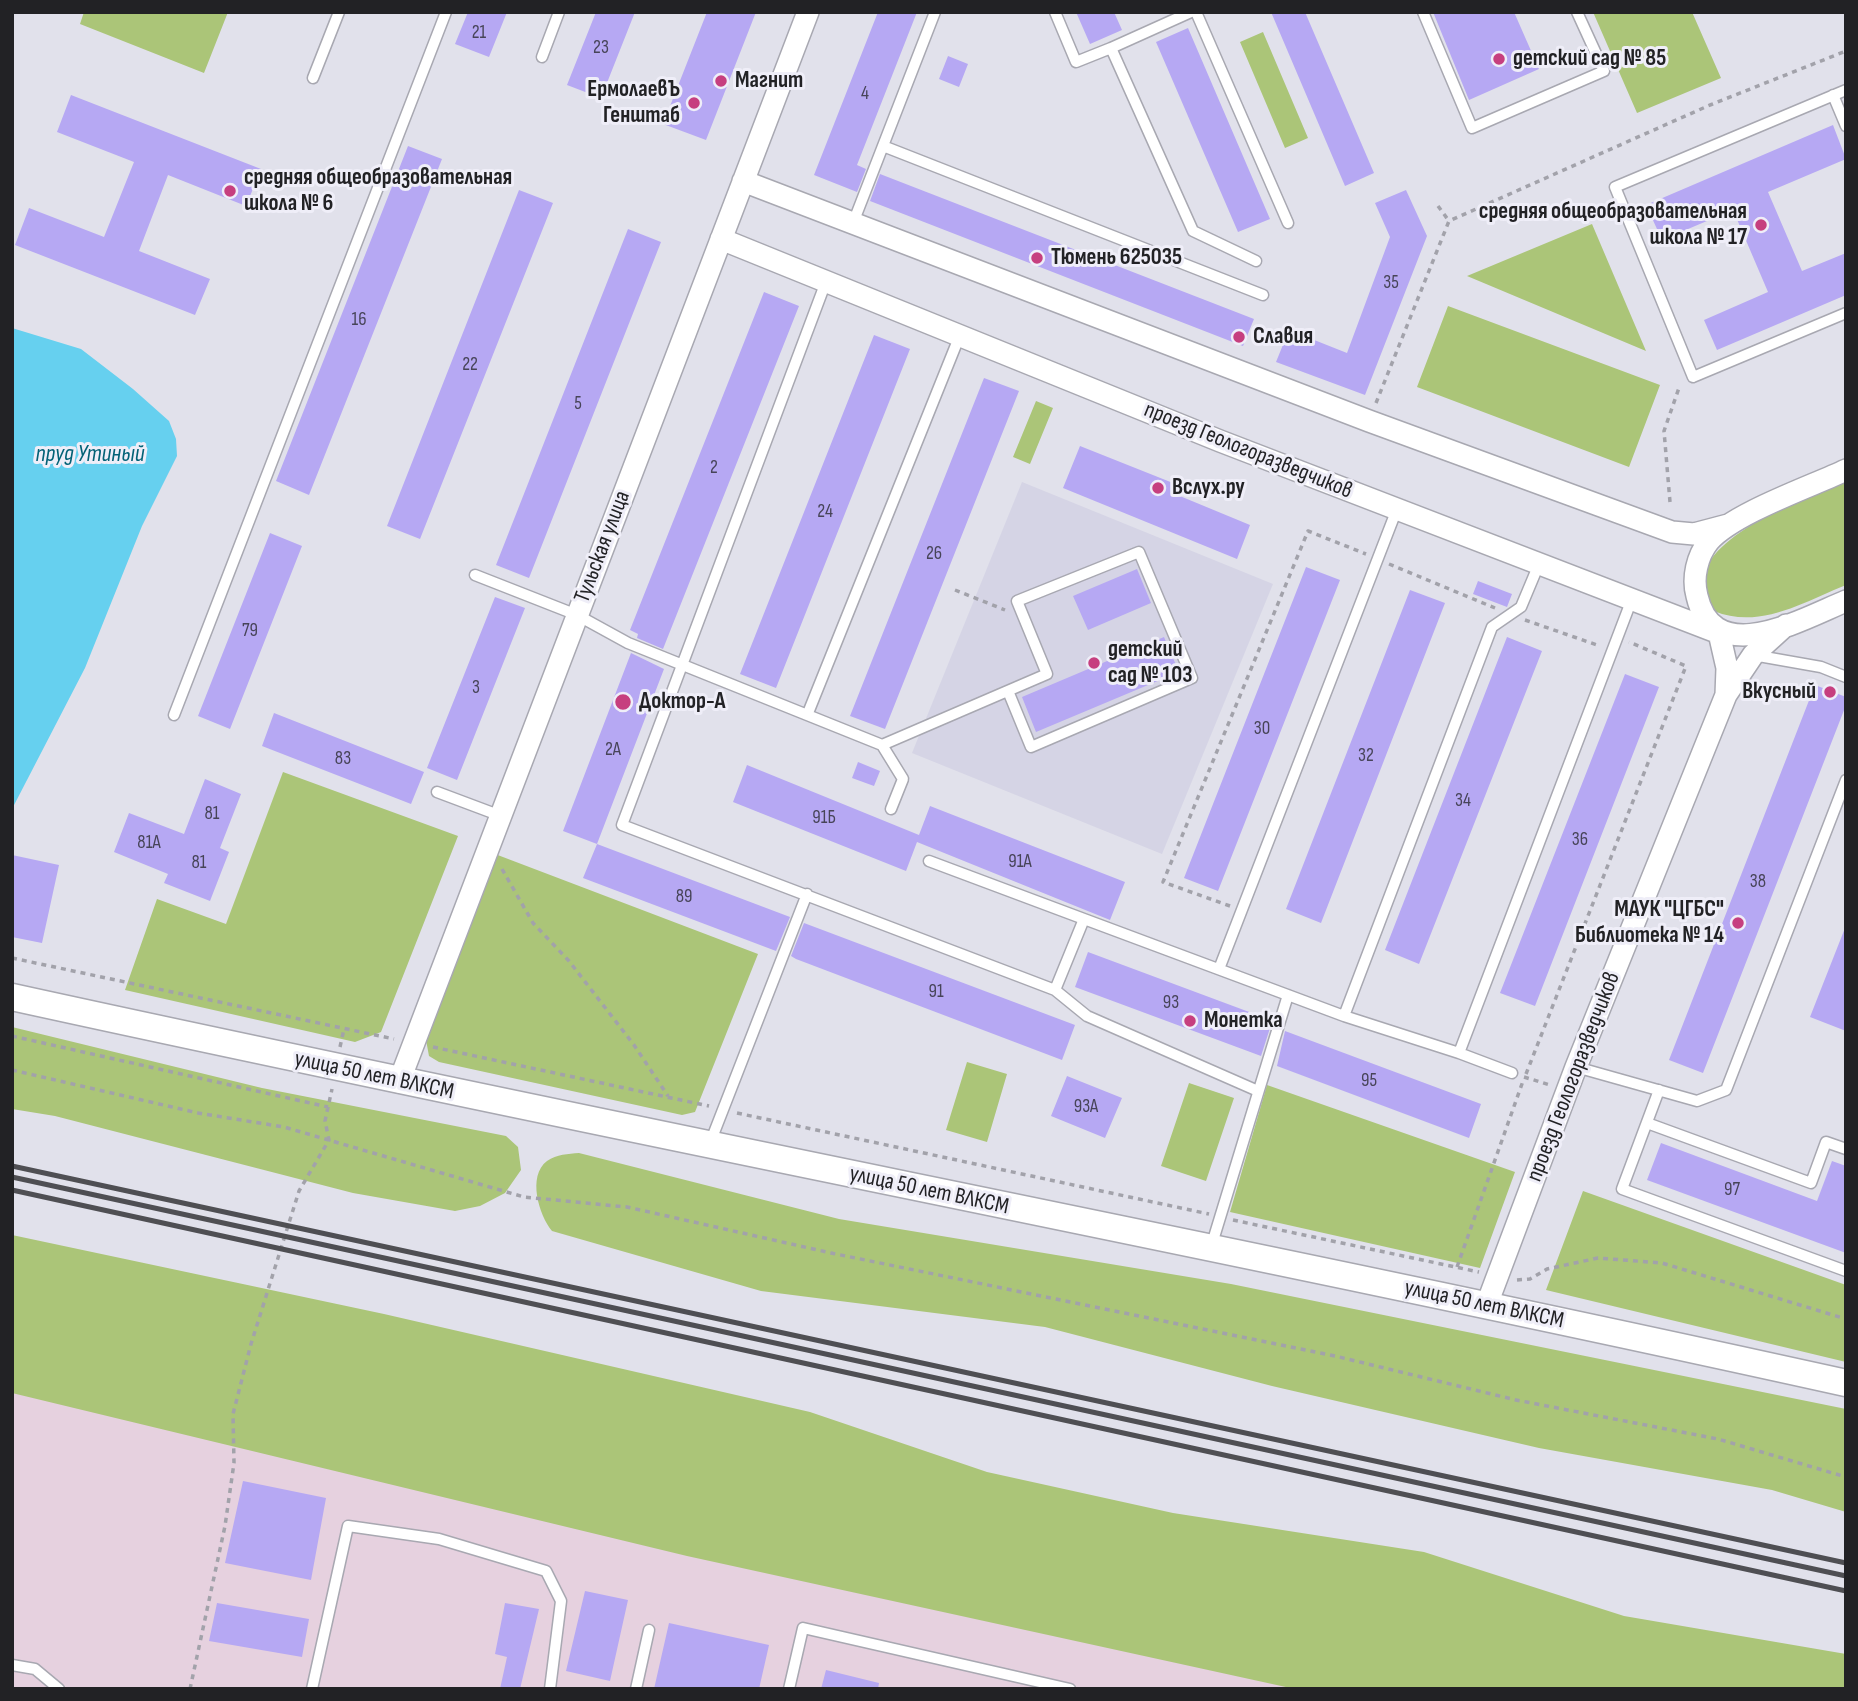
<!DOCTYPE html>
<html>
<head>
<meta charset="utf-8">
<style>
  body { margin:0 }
  #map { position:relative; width:1858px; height:1701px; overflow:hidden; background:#e1e1eb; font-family:"Sofia Sans Condensed",sans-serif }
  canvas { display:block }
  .frame { position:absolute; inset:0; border:14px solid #222225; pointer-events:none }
</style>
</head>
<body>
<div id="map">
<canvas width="1858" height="1701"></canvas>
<div class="frame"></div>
</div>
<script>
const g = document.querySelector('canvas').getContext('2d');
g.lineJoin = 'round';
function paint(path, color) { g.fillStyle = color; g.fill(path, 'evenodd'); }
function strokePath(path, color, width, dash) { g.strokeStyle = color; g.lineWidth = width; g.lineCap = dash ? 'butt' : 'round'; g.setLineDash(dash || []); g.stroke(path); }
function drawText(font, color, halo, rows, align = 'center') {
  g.font = font + ' "Sofia Sans Condensed",sans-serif'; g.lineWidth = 6; g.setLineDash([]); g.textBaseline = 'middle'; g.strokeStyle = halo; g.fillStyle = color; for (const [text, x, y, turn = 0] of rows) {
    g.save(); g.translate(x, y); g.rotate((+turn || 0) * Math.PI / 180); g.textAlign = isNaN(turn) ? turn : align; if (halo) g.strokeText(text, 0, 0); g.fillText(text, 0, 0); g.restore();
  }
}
const built = new Path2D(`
  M1022,482L1273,584L1162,854L912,753Z`);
const industrial = new Path2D(`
  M12,1360L1567,1689H12Z`);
const green = new Path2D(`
  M84,12H228L204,73L80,24Z
  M1593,12H1692L1721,78L1637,113Z
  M1263,32L1308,138L1285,148L1240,42Z
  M1592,224L1646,351L1467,276Z
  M1448,306L1660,385L1629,467L1417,387Z
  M1036,401L1053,408L1030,464L1013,457Z
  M1846,480V585C1804,602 1759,630 1714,611C1711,604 1705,594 1704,586C1695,539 1811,494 1846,480Z
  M283,772L458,836L381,1032L355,1042L125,990L157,899L226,924Z
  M495,854L758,954L695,1112L682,1115L439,1062L429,1056L426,1040Z
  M12,1027L262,1088L506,1136L518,1147L521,1170L505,1193L480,1206L455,1211L353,1193L55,1116L12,1109Z
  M967,1062L1007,1074L987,1142L946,1130Z
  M1189,1083L1234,1098L1206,1181L1161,1166Z
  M1267,1085L1515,1172L1480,1268L1230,1212Z
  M579,1153L839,1219L1231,1284L1846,1409V1512L1772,1490L1539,1448L1272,1386L1045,1327L761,1291L552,1231C539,1215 527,1176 547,1161C557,1154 568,1154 579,1153Z
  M1583,1191L1846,1285V1362L1546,1290Z
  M12,1235L384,1314L810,1412L987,1472L1173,1513L1424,1552L1624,1616L1846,1654V1689H1295L687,1556L12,1393Z`);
const water = new Path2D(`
  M12,328L81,349L133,389L169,421L176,439L177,456L142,526L85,668L12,809Z`);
const building = new Path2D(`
  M468,12H507L489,57L455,44Z
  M596,12H635L601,98L567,85Z
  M707,12H756L706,140L663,124Z
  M878,12H917L857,165L866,169L857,192L814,175Z
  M1076,12H1114L1122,30L1090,44Z
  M1271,12H1305L1374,173L1345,186Z
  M1433,12H1514L1539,69L1469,100Z
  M1188,28L1270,219L1238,232L1156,42Z
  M948,56L968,64L959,87L939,79Z
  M71,95L261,169L246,206L168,175L139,251L210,279L195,315L15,245L29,208L104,237L134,162L57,132Z
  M1833,125L1846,159L1768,192L1802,271L1846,253V295L1717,350L1704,320L1768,292L1733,210L1662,240L1646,205Z
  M408,146L442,159L309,495L276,481Z
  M880,174L1254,319L1243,346L870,201Z
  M519,190L553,203L420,539L387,526Z
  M1406,190L1427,236L1365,395L1276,362L1289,330L1347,353L1390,237L1375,203Z
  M628,229L661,242L529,578L496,565Z
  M764,292L799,306L663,649L637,638L638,634L630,630Z
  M874,335L910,349L776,688L740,674Z
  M984,378L1019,391L885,729L850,716Z
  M1080,446L1178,485L1175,494L1250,525L1237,559L1063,488Z
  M270,533L302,546L230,729L198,716Z
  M1306,567L1340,580L1218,891L1184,878Z
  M1137,569L1151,603L1088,630L1073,596Z
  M1478,581L1512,594L1507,607L1473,594Z
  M1410,590L1445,603L1321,923L1286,909Z
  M495,597L525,608L457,780L427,768Z
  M1164,637L1179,672L1036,732L1022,697Z
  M1507,637L1542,651L1419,964L1385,950Z
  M631,653L664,669L597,844L790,917L776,951L583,878L597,844L563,831Z
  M1625,674L1659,687L1535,1006L1500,993Z
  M1815,685L1846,697V705L1703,1073L1669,1060Z
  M274,713L424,772L411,804L262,746Z
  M858,762L880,771L874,786L852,778Z
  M747,765L919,835L930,806L1125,882L1110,920L917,842L906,871L733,802Z
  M205,779L241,794L220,848L229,852L210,901L164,883L168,874L114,852L129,813L184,834Z
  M12,855L59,865L42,943L12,937Z
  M804,923L1075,1025L1062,1060L796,959L791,956Z
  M1845,928H1846V1031L1810,1017Z
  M1088,952L1268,1019L1266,1023L1271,1025L1261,1056L1075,987Z
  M1285,1031L1481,1104L1469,1138L1277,1066Z
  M1067,1076L1122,1098L1105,1138L1051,1116Z
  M1661,1143L1817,1201L1832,1161L1846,1166V1253L1647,1180Z
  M243,1481L326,1498L311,1580L225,1563Z
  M585,1591L628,1600L610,1681L566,1671Z
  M217,1603L309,1619L302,1657L209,1641Z
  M505,1603L539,1609L520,1689H500L507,1657L495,1654Z
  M669,1623L769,1645L759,1689H654Z
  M826,1670L879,1683L878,1689H821Z`);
const path = new Path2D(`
  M1438,206L1449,221
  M1376,403L1449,221L1710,105L1846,51
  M1670,502L1664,431L1680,385
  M1389,564L1495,608
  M955,590L1005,610
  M1525,620L1600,646
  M502,869L533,923L569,961L634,1045L668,1096
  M1230,906L1163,882L1308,531L1366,554
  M12,958L394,1039
  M12,1036L328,1107
  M340,1047L344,1029
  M433,1047L709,1106
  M12,1070L198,1113L284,1127L524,1197L627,1207L831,1253L1335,1356L1516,1400L1718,1439L1846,1477
  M1526,1074L1686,666L1629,642
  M1524,1077L1550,1085
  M737,1113L1209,1214
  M1233,1220L1479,1272
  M1457,1267L1523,1081
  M1517,1280L1530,1279L1547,1269L1598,1258L1662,1263L1846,1319
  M190,1689L225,1526L234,1463L233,1414L251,1344L299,1191L329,1140L325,1121L332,1089`);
const service = new Path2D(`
  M1055,12L1076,62L1111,48
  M1191,12L1111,48L1193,231L1256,261
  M1196,12L1288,223
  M1423,12L1472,128L1604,71L1577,12
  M542,57L559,12
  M313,78L339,12
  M1846,90L1615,187L1693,377L1846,313
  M1833,95L1846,126
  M883,146L1263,295
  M853,223L935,12
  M827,279L622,825L1055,990L1087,1016L1258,1091
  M475,575L577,615L628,643L882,745L1047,674L1017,601L1139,552L1192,678L1031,747L1008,691
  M1753,655L1821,667L1846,677
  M808,713L960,335
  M174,715L446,12
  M882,745L903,779L891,809
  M437,792L501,816
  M929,861L1084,919
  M1219,969L1397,509
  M1055,990L1084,919L1344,1016L1459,1053L1632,599
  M1344,1016L1492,627L1521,607L1539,564
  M1459,1053L1512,1073
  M1576,1067L1697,1101L1726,1090L1846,780
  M1659,1090L1622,1189L1846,1271
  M1647,1123L1811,1183L1826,1142L1846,1149
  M710,1143L807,894
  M1211,1247L1288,995
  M12,1665L35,1669L59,1689
  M312,1689L348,1526L439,1539L546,1571L561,1601L550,1689
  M636,1689L649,1630
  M789,1689L803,1628L1070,1689`);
const minor = new Path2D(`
  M743,181L1369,421L1672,532L1694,534L1728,525
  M721,239L1220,441L1719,633L1727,668L1726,695
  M1846,470C1810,487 1734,513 1709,541C1697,556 1692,578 1697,596C1714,670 1802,619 1846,601
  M399,1082L808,12
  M1487,1304L1576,1067L1726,695L1753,655L1786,625`);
const tertiary = new Path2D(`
  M12,997C622,1131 1236,1248 1846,1383`);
const rail = new Path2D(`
  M12,1166L1846,1563
  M12,1177L1846,1576
  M12,1190L1846,1591`);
const markers = [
  [1499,59,7,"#c63f7f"],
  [721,81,7,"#c63f7f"],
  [694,103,7,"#c63f7f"],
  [230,191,7,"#c63f7f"],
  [1761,225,7,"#c63f7f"],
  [1037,258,7,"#c63f7f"],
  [1239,337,7,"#c63f7f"],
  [1158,488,7,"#c63f7f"],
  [1094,663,7,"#c63f7f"],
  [1830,692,7,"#c63f7f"],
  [623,702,9,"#c63f7f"],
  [1738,923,7,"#c63f7f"],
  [1190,1021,7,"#c63f7f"]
];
const numberNames = [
  ["21",479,33],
  ["23",601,48],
  ["4",865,94],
  ["35",1391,283],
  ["16",359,320],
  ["22",470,365],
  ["5",578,404],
  ["2",714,468],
  ["24",825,512],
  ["26",934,554],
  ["79",250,631],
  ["3",476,688],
  ["30",1262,729],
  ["2А",613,750],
  ["32",1366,756],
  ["83",343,759],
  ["34",1463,801],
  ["81",212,814],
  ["91Б",824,818],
  ["36",1580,840],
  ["81А",149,843],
  ["91А",1020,862],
  ["81",199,863],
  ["38",1758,882],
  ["89",684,897],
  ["91",936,992],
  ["93",1171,1003],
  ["95",1369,1081],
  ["93А",1086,1107],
  ["97",1732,1190]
];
const poiNames = [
  ["детский сад № 85",1513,59],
  ["Магнит",735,81],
  ["ЕрмолаевЪ",680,90,"right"],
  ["Генштаб",680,116,"right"],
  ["средняя общеобразовательная",244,178],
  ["школа № 6",244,204],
  ["средняя общеобразовательная",1747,212,"right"],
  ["школа № 17",1747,238,"right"],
  ["Тюмень 625035",1051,258],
  ["Славия",1253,337],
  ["Вслух.ру",1172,488],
  ["детский",1108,650],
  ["сад № 103",1108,676],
  ["Вкусный",1816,692,"right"],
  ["Доктор-А",639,702],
  ["МАУК \"ЦГБС\"",1724,910,"right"],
  ["Библиотека № 14",1724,936,"right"],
  ["Монетка",1204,1021]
];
const streetNames = [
  ["проезд Геологоразведчиков",1248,451,22],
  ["Тульская улица",603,547,-69],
  ["улица 50 лет ВЛКСМ",374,1076,12],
  ["проезд Геологоразведчиков",1574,1077,-69],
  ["улица 50 лет ВЛКСМ",929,1191,12],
  ["улица 50 лет ВЛКСМ",1484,1305,12]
];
const waterNames = [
  ["пруд Утиный",90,455]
];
paint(built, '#d5d4e5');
paint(industrial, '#e6d1df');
paint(green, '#abc578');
paint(water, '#66d0ef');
paint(building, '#b6a8f3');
strokePath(service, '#a8a8b1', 13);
strokePath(minor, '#a8a8b1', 24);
strokePath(tertiary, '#a8a8b1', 29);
strokePath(path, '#a2a2aa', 3.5, [5, 5]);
strokePath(service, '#fff', 10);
strokePath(minor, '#fff', 21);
strokePath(tertiary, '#fff', 26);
strokePath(rail, '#4f4f53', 5);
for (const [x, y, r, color] of markers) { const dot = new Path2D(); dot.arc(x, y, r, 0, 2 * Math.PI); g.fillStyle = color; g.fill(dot); strokePath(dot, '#efeef8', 2.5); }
drawText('19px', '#474458', null, numberNames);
drawText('bold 23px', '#222225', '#efeef8', poiNames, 'left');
drawText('23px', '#222225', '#efeef8', streetNames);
drawText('italic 24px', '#036277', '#efeef8', waterNames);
</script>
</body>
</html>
